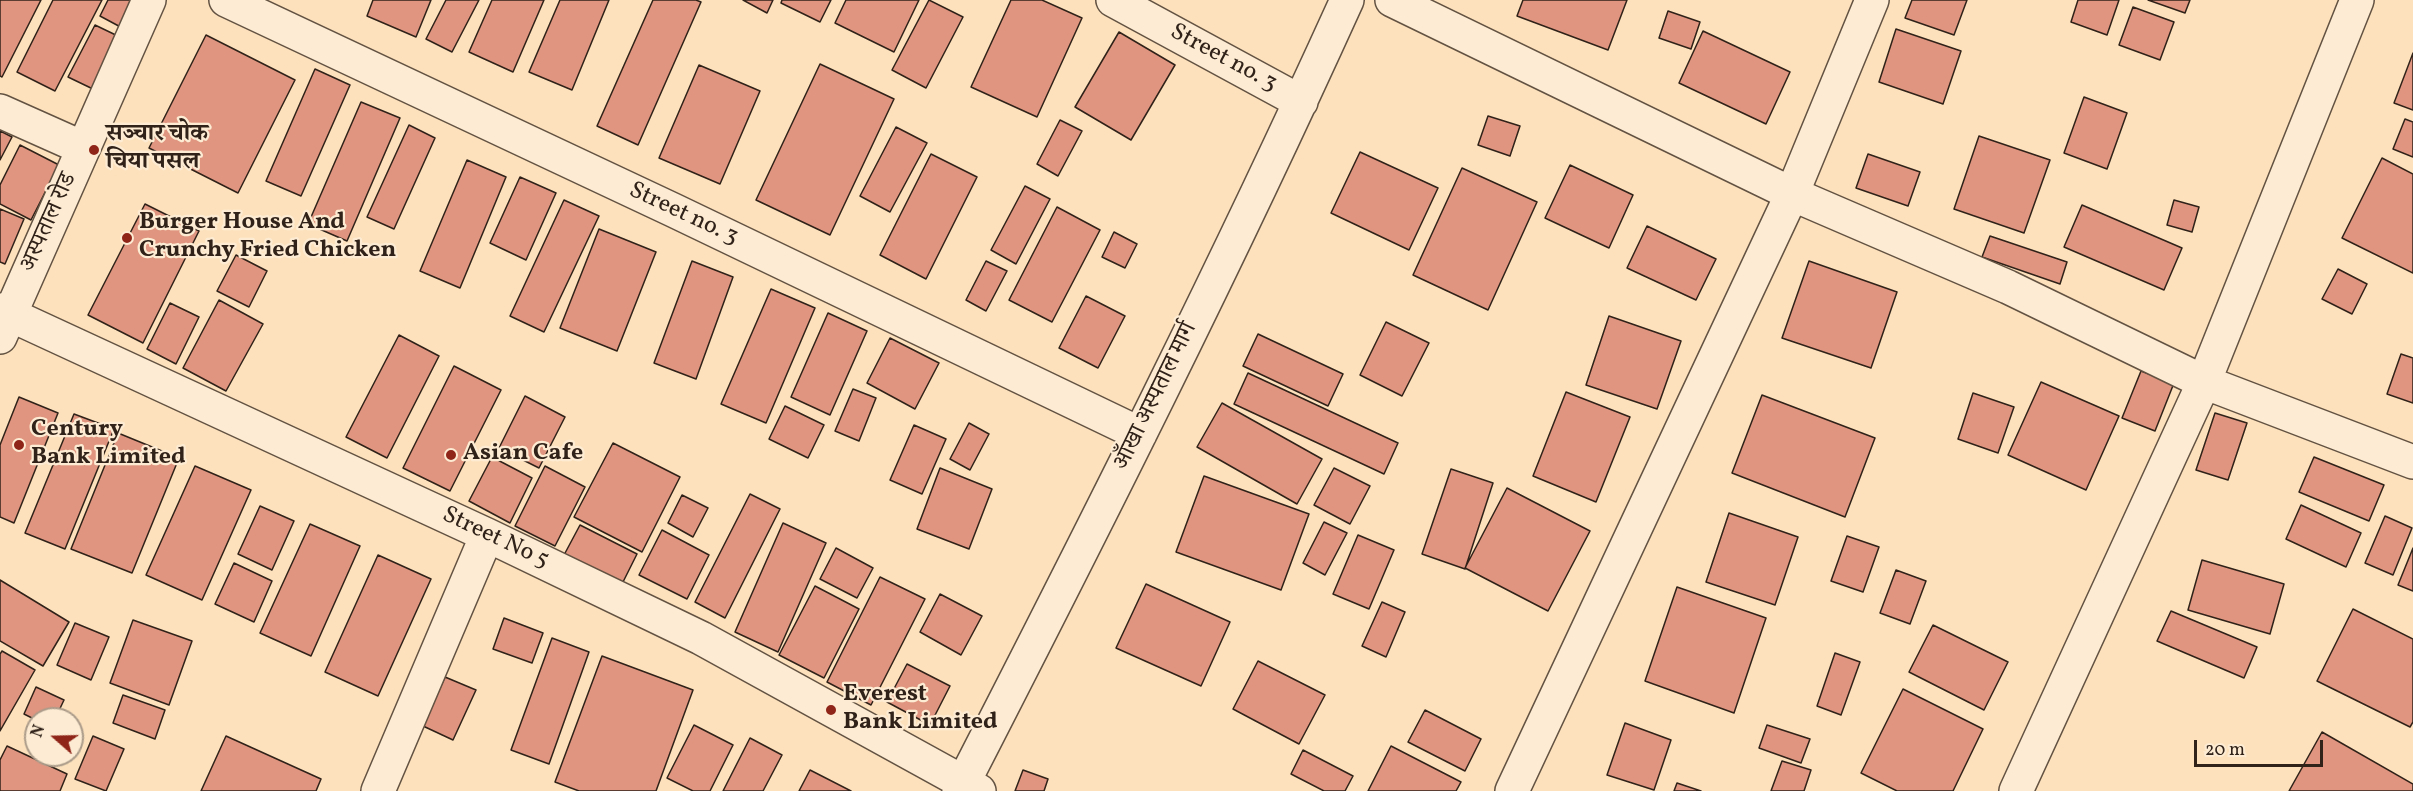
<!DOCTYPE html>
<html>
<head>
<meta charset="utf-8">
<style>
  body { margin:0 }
  #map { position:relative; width:2413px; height:791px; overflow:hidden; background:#fce1bc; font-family:Vollkorn,serif }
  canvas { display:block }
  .north { position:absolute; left:24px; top:707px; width:60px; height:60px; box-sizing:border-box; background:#fdecd3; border:2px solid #ab9b89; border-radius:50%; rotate:290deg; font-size:16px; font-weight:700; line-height:24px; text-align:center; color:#302219 }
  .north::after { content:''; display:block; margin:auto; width:21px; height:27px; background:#8f2418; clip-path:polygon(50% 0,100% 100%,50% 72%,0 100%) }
  .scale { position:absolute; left:2194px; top:740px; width:129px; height:27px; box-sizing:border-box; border:3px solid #302219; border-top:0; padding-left:8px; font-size:18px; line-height:21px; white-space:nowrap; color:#302219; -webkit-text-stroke:4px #fdecd3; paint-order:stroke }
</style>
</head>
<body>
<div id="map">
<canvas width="2413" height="791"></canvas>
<div class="north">N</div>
<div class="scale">20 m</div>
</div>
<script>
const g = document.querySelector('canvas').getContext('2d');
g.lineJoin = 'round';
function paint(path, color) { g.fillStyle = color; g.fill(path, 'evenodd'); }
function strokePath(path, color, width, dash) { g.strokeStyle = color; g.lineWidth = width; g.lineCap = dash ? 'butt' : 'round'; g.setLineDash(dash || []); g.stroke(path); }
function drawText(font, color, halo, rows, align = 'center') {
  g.font = font + ' Vollkorn,"Noto Serif Devanagari",serif'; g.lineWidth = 4.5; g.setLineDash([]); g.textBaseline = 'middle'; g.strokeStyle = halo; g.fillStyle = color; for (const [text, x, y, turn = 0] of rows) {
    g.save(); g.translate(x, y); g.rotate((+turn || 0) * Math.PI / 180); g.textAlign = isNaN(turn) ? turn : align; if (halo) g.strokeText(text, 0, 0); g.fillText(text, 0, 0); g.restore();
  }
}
const building = new Path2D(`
  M0,0H41L2,77L0,76Z
  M53,0H102L55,91L17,72Z
  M108,0H144L128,31L100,16Z
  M373,0H431L416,37L367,16Z
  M446,0H479L452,52L426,39Z
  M492,0H544L513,72L469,52Z
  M560,0H609L572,90L529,72Z
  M653,0H696L701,2L638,145L597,126Z
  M743,0H773L767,13Z
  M782,0H831L820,22L781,3Z
  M846,0H919L894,52L835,23Z
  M929,0L963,17L926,88L892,70Z
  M1011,0H1042L1082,18L1037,117L971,87Z
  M1523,0H1627L1608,50L1517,16Z
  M1912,0H1967L1954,35L1905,18Z
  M2078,0H2119L2107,35L2071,22Z
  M2148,0H2190L2185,13Z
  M2133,7L2174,22L2160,60L2119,45Z
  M1668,11L1700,22L1691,49L1659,38Z
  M95,25L122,38L95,90L68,77Z
  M1896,29L1961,51L1943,104L1879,82Z
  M1703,31L1790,72L1766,124L1679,83Z
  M1119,32L1175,65L1131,140L1075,107Z
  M206,35L295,80L238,193L149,148Z
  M2413,53V110L2394,103Z
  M820,64L894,99L830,235L756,200Z
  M699,65L760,91L720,184L659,158Z
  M315,69L350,85L301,196L266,181Z
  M2084,97L2127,113L2107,169L2064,153Z
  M361,102L400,118L347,241L308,224Z
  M1488,116L1520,126L1510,156L1478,145Z
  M2405,119L2413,122V157L2393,149Z
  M1060,120L1082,131L1058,176L1037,164Z
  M409,125L435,138L394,229L367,217Z
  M896,127L927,143L890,212L860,196Z
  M0,131L12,137L0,160Z
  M1979,136L2050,160L2024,233L1954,209Z
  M20,145L59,165L31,220L0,204V185Z
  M1360,152L1438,188L1409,250L1331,213Z
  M931,154L977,177L926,279L880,255Z
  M1868,154L1920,172L1908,206L1856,188Z
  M2382,158L2413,174V273L2342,238Z
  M467,160L506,177L460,288L420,271Z
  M1570,165L1633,195L1609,248L1545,218Z
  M1462,168L1537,202L1488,310L1413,275Z
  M520,177L556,193L526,260L490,243Z
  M1025,186L1050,199L1016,264L991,250Z
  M564,200L599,216L544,332L510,316Z
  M2174,200L2199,207L2192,232L2167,225Z
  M145,204L199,231L143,343L88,315Z
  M2082,205L2182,248L2164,290L2064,247Z
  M1057,207L1100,230L1052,322L1009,300Z
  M0,209L24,219L5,264L0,262Z
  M1647,226L1716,259L1696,300L1627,268Z
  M599,229L656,252L617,351L560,328Z
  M1114,232L1137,244L1125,268L1102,257Z
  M1990,236L2067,262L2060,284L1982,257Z
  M236,255L267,271L249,307L217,291Z
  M692,261L733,277L696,379L654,363Z
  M986,261L1007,271L986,311L966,300Z
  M1809,261L1897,292L1871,368L1782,338Z
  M2338,269L2367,284L2352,314L2322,299Z
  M771,289L815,308L766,423L721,404Z
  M1086,296L1125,316L1098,368L1059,348Z
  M219,300L263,324L226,391L183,368Z
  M170,303L199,317L176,364L147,349Z
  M828,313L867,331L830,415L791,397Z
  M1609,316L1681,341L1657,409L1586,385Z
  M1386,322L1429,343L1402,396L1360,375Z
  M1258,334L1343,374L1328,406L1243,366Z
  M399,335L439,356L387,458L346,437Z
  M890,338L939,363L915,409L867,383Z
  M2401,354L2413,358V403L2387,394Z
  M454,366L501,390L450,491L403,468Z
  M2141,371L2174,383L2155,431L2122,418Z
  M1248,373L1398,443L1384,474L1234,404Z
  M2041,382L2119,416L2086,490L2008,455Z
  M853,389L876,398L859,441L835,431Z
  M1566,392L1630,417L1596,502L1533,476Z
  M1973,393L2014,407L1998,453L1958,439Z
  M1762,395L1875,438L1845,517L1732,473Z
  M525,396L565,417L539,468L499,448Z
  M19,397L58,413L14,523L0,517V445Z
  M1222,403L1322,459L1297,504L1197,447Z
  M785,406L824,425L808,458L769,439Z
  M2215,413L2247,423L2228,480L2196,470Z
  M74,414L114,429L65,549L25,533Z
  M969,423L989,434L970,470L950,459Z
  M914,425L946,439L922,494L890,480Z
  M118,433L179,458L132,573L71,549Z
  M613,443L680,477L642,552L574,517Z
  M492,457L532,478L510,523L469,501Z
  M2314,457L2384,485L2369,521L2299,492Z
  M195,466L251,490L202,600L146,575Z
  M545,466L585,487L555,546L515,526Z
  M940,468L992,489L969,549L917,529Z
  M1334,468L1370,486L1350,524L1314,505Z
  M1451,469L1493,483L1465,569L1422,554Z
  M1204,476L1309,514L1281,590L1176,552Z
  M1507,488L1590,531L1548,611L1465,568Z
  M750,494L780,509L725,618L695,602Z
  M682,495L708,508L693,537L668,523Z
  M2301,505L2361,533L2346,567L2286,539Z
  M260,506L294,521L272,570L238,554Z
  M1729,513L1798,537L1775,605L1706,582Z
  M2385,516L2412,528L2393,575L2365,563Z
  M1324,522L1347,533L1325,575L1303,563Z
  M783,523L826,543L778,652L735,632Z
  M310,524L360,546L311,656L260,633Z
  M580,525L637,554L622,584L564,555Z
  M662,530L709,555L687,599L639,575Z
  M1358,535L1394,550L1369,609L1333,594Z
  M1847,536L1879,547L1863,592L1831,581Z
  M836,548L873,568L857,598L820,579Z
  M2413,548V591L2398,585Z
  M378,555L431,579L378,696L325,672Z
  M2202,560L2284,584L2270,634L2188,610Z
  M234,563L272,581L254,622L215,604Z
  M1896,570L1926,581L1910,624L1880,613Z
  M880,577L925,599L871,705L827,682Z
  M0,580L69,622L43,666L0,641Z
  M1146,584L1230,622L1201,686L1116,648Z
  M815,586L859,609L824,678L779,655Z
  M1677,587L1766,618L1734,713L1645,681Z
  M940,594L982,616L961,655L920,632Z
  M1382,602L1405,612L1386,657L1362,646Z
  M2353,609L2413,639V722L2410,727L2317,681Z
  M2171,611L2257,647L2244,678L2157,641Z
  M504,618L543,633L532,663L493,649Z
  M133,620L192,641L169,705L110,683Z
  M75,623L109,637L91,680L57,665Z
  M1933,625L2008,662L1984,710L1909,672Z
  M552,638L589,652L549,764L511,750Z
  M2,651L35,670L0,731V654Z
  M1835,653L1860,662L1841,715L1817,706Z
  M602,656L693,690L656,791H579L555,782Z
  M1258,661L1325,695L1299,744L1233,709Z
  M907,664L950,686L930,725L887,702Z
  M445,677L476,690L453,740L423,726Z
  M36,687L64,700L55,719L36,720L24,714Z
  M1903,689L1983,729L1953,791H1897L1861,773Z
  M123,695L165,710L155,739L113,723Z
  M1425,710L1481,739L1465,771L1408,742Z
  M1625,723L1671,740L1654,790L1607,775Z
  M694,725L733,745L710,791H693L667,778Z
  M1767,725L1810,739L1801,763L1759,748Z
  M2322,732L2413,784V791H2289Z
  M93,736L124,749L106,791L75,779Z
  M226,736L321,779L316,791H201Z
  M750,738L782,755L763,791H723Z
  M7,746L67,774L60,791H0V760Z
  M1391,746L1461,782L1456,791H1368Z
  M1303,750L1353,776L1345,791H1324L1291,774Z
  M1782,761L1811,770L1804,791H1771Z
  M810,770L851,791H799Z
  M1023,770L1048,779L1044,791H1015Z
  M1677,783L1701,791H1674Z`);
const minor = new Path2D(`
  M226,0L673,210L1140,434
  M1113,0L1301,102
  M1392,0L1792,194L2008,287L2204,382L2413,462
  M0,111L83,148
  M0,310L487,535L701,638L979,791
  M0,337L149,0
  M378,791L487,535
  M959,791C1093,530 1226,267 1347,0
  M1512,791L1792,194L1872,0
  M2016,791L2204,382L2357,0`);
const markers = [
  [94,150,6,"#8f2418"],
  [127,238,6,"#8f2418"],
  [19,445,6,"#8f2418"],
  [451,455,6,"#8f2418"],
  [831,710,6,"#8f2418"]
];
const streetNames = [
  ["Street no. 3",1223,59,28],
  ["Street no. 3",683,215,25],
  ["अस्पताल रोड",50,223,-66],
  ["आँखा अस्पताल मार्ग",1157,397,-64],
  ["Street No 5",495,539,25]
];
const poiNames = [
  ["सञ्चार चोक",106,136],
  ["चिया पसल",106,164],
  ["Burger House And",139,224],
  ["Crunchy Fried Chicken",139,252],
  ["Century",31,431],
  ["Bank Limited",31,459],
  ["Asian Cafe",463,455],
  ["Everest",843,696],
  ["Bank Limited",843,724]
];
paint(building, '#df957f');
strokePath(building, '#302219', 1.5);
strokePath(minor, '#635242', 36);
strokePath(minor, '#fdecd3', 33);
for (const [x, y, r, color] of markers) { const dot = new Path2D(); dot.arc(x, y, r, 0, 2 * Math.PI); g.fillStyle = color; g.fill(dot); strokePath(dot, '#fdecd3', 2); }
drawText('24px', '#302219', '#fdecd3', streetNames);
drawText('bold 24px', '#302219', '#fdecd3', poiNames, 'left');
</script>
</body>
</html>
